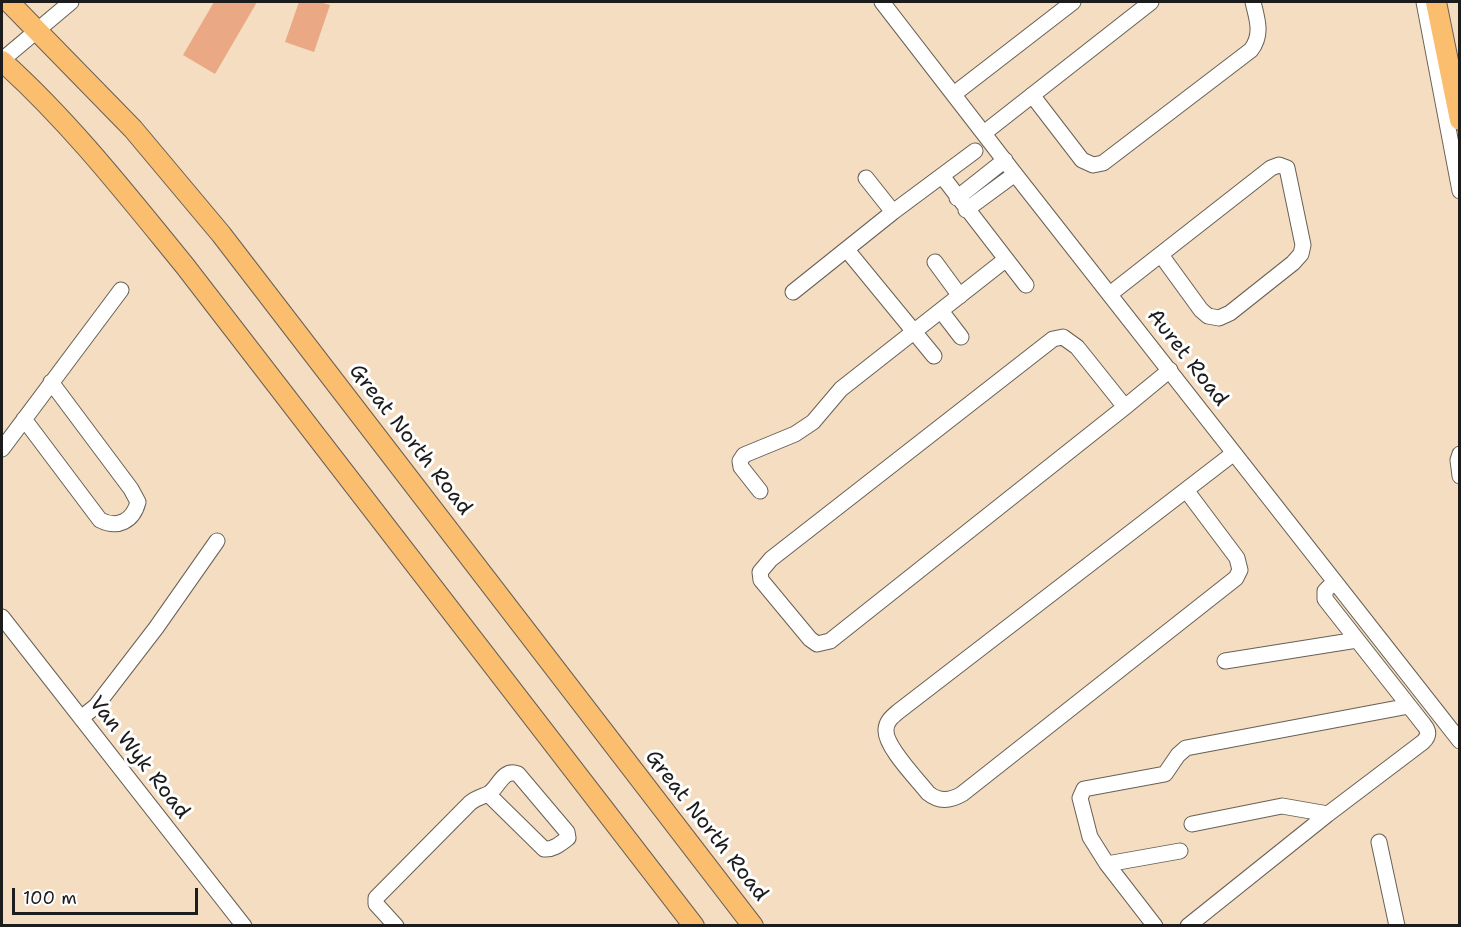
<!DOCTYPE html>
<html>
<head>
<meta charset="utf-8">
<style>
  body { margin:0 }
  #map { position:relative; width:1461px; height:927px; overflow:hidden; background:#f4ddc0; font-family:"Shantell Sans",sans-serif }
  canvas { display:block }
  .frame { position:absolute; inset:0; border:3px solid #1c1c1c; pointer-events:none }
  .scale { position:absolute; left:12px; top:888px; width:186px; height:27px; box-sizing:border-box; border:3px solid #1c1c1c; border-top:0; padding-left:8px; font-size:18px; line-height:21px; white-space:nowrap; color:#1c1c1c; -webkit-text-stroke:4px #fff; paint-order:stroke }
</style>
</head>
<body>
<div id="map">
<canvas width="1461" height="927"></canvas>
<div class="frame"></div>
<div class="scale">100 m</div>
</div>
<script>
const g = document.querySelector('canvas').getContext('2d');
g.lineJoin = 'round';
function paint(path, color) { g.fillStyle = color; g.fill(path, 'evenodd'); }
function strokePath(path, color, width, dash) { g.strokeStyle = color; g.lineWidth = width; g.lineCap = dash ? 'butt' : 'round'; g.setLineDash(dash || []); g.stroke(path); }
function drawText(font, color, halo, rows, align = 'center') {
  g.font = font + ' "Shantell Sans",sans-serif'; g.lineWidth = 6; g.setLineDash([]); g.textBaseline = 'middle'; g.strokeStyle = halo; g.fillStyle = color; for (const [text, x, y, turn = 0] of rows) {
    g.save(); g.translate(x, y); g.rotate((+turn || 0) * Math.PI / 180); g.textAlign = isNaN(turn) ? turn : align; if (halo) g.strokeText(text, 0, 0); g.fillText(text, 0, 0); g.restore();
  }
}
const building = new Path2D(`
  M214,2H257L215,74L183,55Z
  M299,2H320L330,5L314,52L285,42Z`);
const minor = new Path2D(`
  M882,2L1015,174L1460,741
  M1424,2L1460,191
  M2,60L71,2
  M954,94L1073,2
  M1032,95L1082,160L1093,165L1103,163L1251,50C1263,34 1257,19 1253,2
  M984,133L1151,2
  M942,176L1026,285
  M866,178L893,212
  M957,198L1005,160
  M966,210L1015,174
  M847,250L934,356
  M935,262L960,296
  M793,292L893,212L975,151
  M1110,294L1271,168L1279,165L1287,168L1303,245L1301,254L1293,263L1230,313L1219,318L1208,316L1201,310L1161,255
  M941,311L961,337
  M1125,407L1077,347L1063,337L1053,339L771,559L760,572L761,580L810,639L817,644L830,641L1125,407L1170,370
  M24,419L100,520C118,529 133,521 138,502L131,489L51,382
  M2,449L121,290
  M1460,454L1458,460L1460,476
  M1186,490L1237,558L1240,570L1236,578L962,794C950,801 939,802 928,793C918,780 885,747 886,730C886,721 893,716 899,711L1234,453
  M760,491L741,467L740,461L744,455L795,434L813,422L841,389L1005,260
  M2,617L244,926
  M1225,661L1357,640
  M81,718L96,706L156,628L217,541
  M1192,824L1282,806L1328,814
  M1379,842L1397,926
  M1107,864L1180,851
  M396,926L376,904V898L470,803C476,798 481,797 488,794C499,788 502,768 518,774L567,832L568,838C560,844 553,850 544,849L488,794
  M1155,926L1107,864L1090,837L1080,798L1084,789L1165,774L1178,755L1186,748L1409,706
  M1188,926L1328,814L1423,742C1429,736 1429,731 1424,725L1325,599V591L1334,582`);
const major = new Path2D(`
  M9,2L133,129L221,234L753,926
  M1436,2L1460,120
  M2,61C70,122 127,195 185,266L694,926`);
const streetNames = [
  ["Auret Road",1187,358,52],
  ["Great North Road",410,440,52],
  ["Van Wyk Road",139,758,52],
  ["Great North Road",706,826,52]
];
paint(building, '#eba884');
strokePath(minor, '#686055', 17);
strokePath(major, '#686055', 22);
strokePath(minor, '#fff', 15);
strokePath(major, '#fbbd6e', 20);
drawText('21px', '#1c1c1c', '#fff', streetNames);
</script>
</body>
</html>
